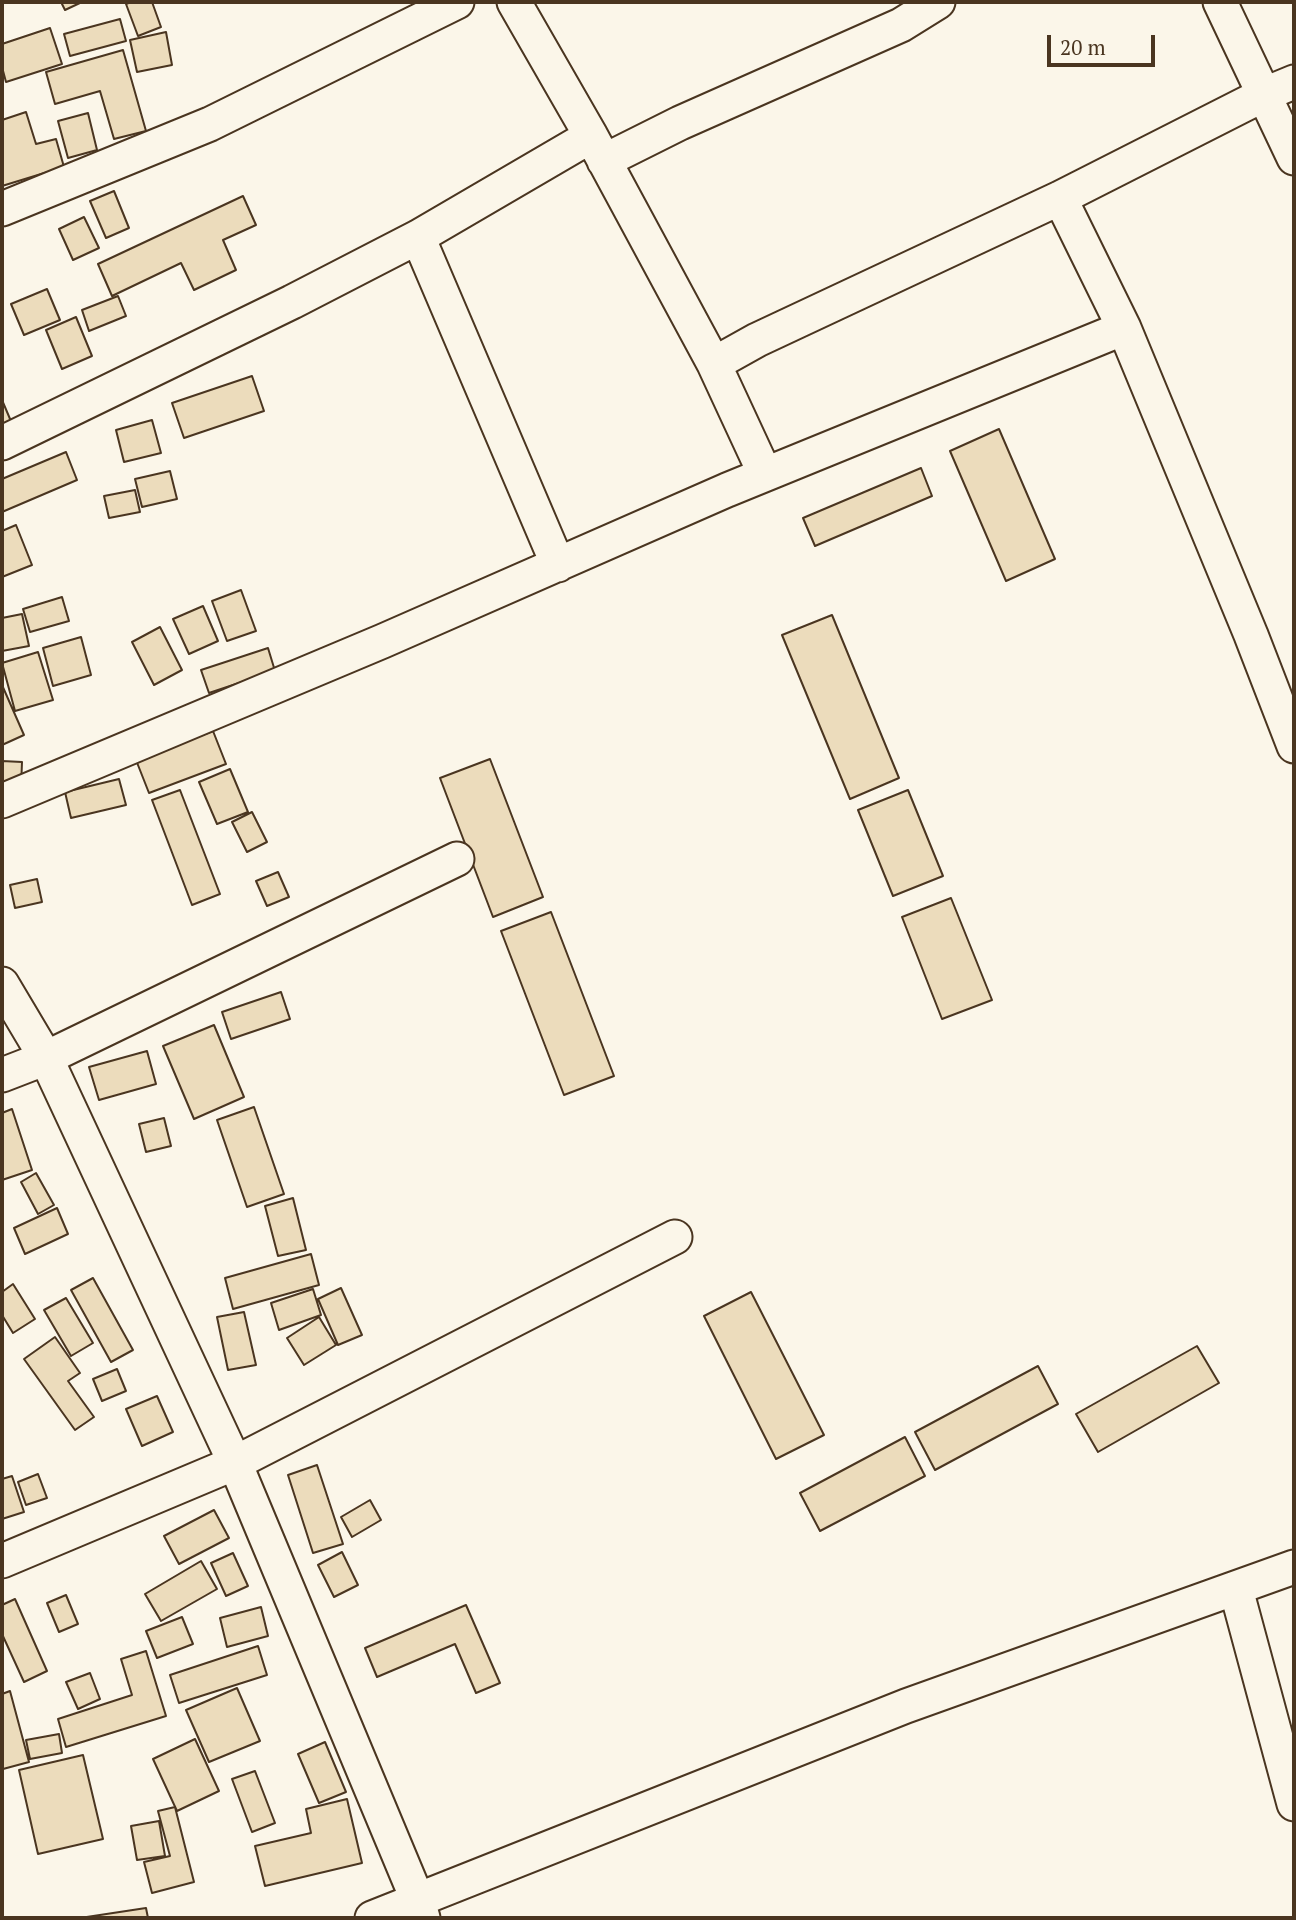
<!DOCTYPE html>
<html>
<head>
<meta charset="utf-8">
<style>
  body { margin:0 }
  #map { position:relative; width:1296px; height:1920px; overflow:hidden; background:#fbf6e9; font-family:"PT Serif",serif }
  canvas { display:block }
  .frame { position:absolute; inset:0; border:4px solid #4a3520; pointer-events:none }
  .scale { position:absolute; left:1047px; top:35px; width:108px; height:32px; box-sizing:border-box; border:4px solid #4a3520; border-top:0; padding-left:9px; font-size:21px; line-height:24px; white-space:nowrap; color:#4a3520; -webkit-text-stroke:5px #fbf6e9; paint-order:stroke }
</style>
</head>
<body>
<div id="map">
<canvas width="1296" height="1920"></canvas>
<div class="frame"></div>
<div class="scale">20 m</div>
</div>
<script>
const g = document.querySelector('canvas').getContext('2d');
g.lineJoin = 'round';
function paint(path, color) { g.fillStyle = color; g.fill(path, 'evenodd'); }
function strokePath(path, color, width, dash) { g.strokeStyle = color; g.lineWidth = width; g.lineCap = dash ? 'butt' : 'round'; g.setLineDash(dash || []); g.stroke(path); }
const building = new Path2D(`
  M61,2H82L65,10Z
  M131,2H152L161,27L138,36L126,4Z
  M120,19L126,41L70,56L64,34Z
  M50,28L62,64L6,82L2,67V44Z
  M166,32L172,65L137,72L130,40Z
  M123,50L146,131L114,139L100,91L55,104L46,72Z
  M26,112L36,144L56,139L64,167L2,186V120Z
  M88,113L97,150L68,158L58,121Z
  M114,191L129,228L106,238L90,201Z
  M243,196L256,225L223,240L236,270L194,290L181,263L112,296L98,264Z
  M84,217L99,248L73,260L59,229Z
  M47,289L60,320L24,335L11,304Z
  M118,296L126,316L89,331L82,310Z
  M76,317L92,356L62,369L46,330Z
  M252,376L264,411L184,438L172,403Z
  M2,400L13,426L2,431Z
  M152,420L161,453L124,462L116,430Z
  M999,429L1055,559L1006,581L950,451Z
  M66,452L77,480L2,512V479Z
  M921,468L932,496L815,546L803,518Z
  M170,471L177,499L142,507L135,479Z
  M135,490L140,512L109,518L104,496Z
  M16,525L32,565L2,577V531Z
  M241,590L256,631L227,641L212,601Z
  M62,597L69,621L30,632L23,609Z
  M203,606L218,641L189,654L173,619Z
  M22,614L29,646L2,651V618Z
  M832,615L899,778L850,799L782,635Z
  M160,627L182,670L154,685L132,642Z
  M81,637L91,675L53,686L43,648Z
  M268,648L275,671L209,693L201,670Z
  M38,652L53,700L15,711L2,663Z
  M2,685L24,735L2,745Z
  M213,731L226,764L149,793L136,760Z
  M490,759L543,897L493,917L440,778Z
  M2,761L22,762L21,788L2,787Z
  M230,769L248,812L217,824L199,782Z
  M119,779L126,805L71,818L65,792Z
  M180,790L220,894L192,905L152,800Z
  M908,790L943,876L893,896L858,810Z
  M252,812L267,842L247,852L232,822Z
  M278,872L289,897L267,906L256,881Z
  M37,879L42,902L15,908L10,885Z
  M951,898L992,1000L942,1019L902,917Z
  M551,912L614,1076L564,1095L501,931Z
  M281,992L290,1019L231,1039L222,1012Z
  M214,1025L244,1097L194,1119L163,1046Z
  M147,1051L156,1084L99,1100L89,1067Z
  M254,1107L284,1194L247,1207L217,1120Z
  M12,1109L32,1170L2,1180V1113Z
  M164,1118L171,1146L146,1152L139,1124Z
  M36,1173L54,1205L38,1214L21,1182Z
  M293,1198L306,1250L278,1256L265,1206Z
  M57,1208L68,1234L25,1254L14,1228Z
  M311,1254L319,1285L233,1309L225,1278Z
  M93,1278L133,1350L111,1362L71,1290Z
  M13,1284L35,1319L13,1333L2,1315V1292Z
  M341,1288L362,1335L338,1345L318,1299Z
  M313,1289L321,1315L279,1330L271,1303Z
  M751,1292L824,1435L776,1459L704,1316Z
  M66,1298L93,1343L71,1356L44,1310Z
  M244,1312L256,1365L228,1370L217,1317Z
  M319,1317L336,1345L304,1365L287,1338Z
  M55,1337L80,1373L68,1381L94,1417L75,1430L24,1359Z
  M1197,1346L1219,1383L1098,1452L1076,1414Z
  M1038,1366L1058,1404L935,1470L915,1432Z
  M117,1369L126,1391L102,1401L93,1379Z
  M157,1396L173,1432L142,1446L126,1409Z
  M905,1437L925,1476L820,1531L800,1493Z
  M317,1465L343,1544L313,1553L288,1475Z
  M38,1474L47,1498L26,1505L18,1482Z
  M12,1476L24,1512L2,1519V1479Z
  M370,1500L381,1520L352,1537L341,1517Z
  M214,1510L229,1538L179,1564L164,1536Z
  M342,1552L358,1585L334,1597L318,1565Z
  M233,1553L248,1586L226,1596L211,1563Z
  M201,1561L217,1589L161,1621L145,1594Z
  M66,1595L78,1624L59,1632L47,1603Z
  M15,1599L47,1671L24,1682L2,1634V1605Z
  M466,1605L500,1683L476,1693L455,1644L377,1677L365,1648Z
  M261,1607L268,1636L227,1647L220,1618Z
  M182,1617L193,1644L157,1658L146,1631Z
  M258,1646L267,1675L179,1703L170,1675Z
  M146,1651L166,1716L66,1747L58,1719L132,1695L121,1659Z
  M90,1673L100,1699L78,1709L66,1682Z
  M237,1688L260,1741L209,1762L186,1710Z
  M10,1691L29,1762L3,1769L2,1694Z
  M59,1734L62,1753L30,1759L26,1740Z
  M195,1739L219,1791L177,1811L153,1759Z
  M325,1742L346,1792L319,1803L298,1754Z
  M83,1755L103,1839L38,1854L19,1770Z
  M255,1771L275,1823L252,1832L232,1779Z
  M347,1799L362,1863L265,1886L255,1846L311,1833L306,1809Z
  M175,1807L194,1882L152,1893L144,1862L170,1856L158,1811Z
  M159,1821L165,1856L137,1860L131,1826Z
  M146,1908L148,1918H80Z`);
const minor = new Path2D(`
  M514,2L591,136L714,364L765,474
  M1220,2L1294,158
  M604,161L680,123L901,25L938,2
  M1060,198L1124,328L1251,635L1294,746
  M2,209L210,124L457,2
  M418,237L558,565
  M714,364L757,340L1060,198L1265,94L1294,82
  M2,443L292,302L418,237L591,136
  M2,801L383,641L727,490L1124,328
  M2,984L46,1058L235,1463L418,1901L423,1918
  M2,1075L46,1058L457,859
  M2,1561L235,1463L675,1237
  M1236,1589L1294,1804
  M372,1918L906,1706L1294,1567`);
paint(building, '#ecdcbc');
strokePath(building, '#4a3520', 2);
strokePath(minor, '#4a3520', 37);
strokePath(minor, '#fbf6e9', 33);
</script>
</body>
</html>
